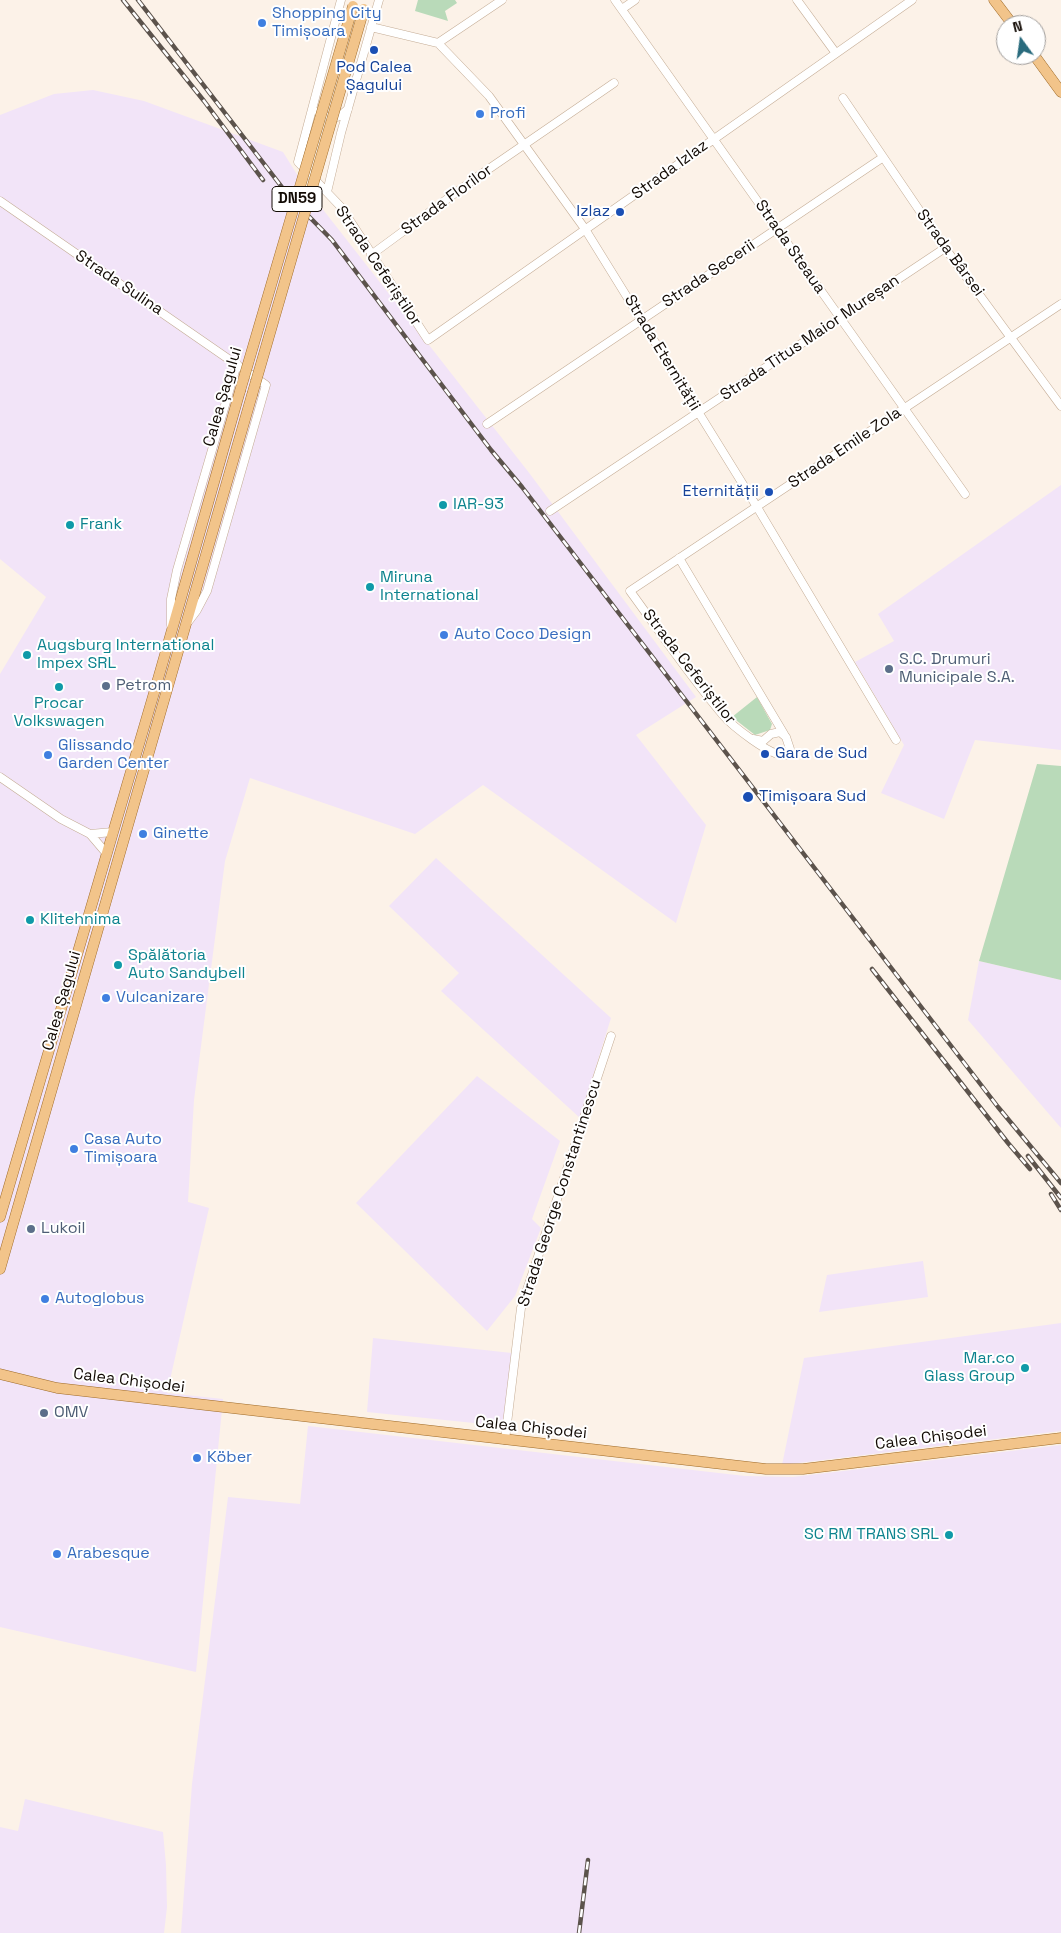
<!DOCTYPE html>
<html>
<head>
<meta charset="utf-8">
<style>
  body { margin:0 }
  #map { position:relative; width:1061px; height:1933px; overflow:hidden; background:#fcf2e8; font-family:"Space Grotesk",sans-serif }
  canvas { display:block }
  .north { position:absolute; left:996px; top:15px; width:50px; height:50px; box-sizing:border-box; background:#fff; border:1px solid #a09d9b; border-radius:50%; rotate:346deg; font-size:14px; font-weight:700; line-height:20px; text-align:center; color:#120a04 }
  .north::after { content:''; display:block; margin:auto; width:18px; height:22px; background:#296b7d; clip-path:polygon(50% 0,100% 100%,50% 72%,0 100%) }
</style>
</head>
<body>
<div id="map">
<canvas width="1061" height="1933"></canvas>
<div class="north">N</div>
</div>
<script>
const g = document.querySelector('canvas').getContext('2d');
g.lineJoin = 'round';
function paint(path, color) { g.fillStyle = color; g.fill(path, 'evenodd'); }
function strokePath(path, color, width, dash) { g.strokeStyle = color; g.lineWidth = width; g.lineCap = dash ? 'butt' : 'round'; g.setLineDash(dash || []); g.stroke(path); }
function drawText(font, color, halo, rows, align = 'center') {
  g.font = font + ' "Space Grotesk",sans-serif'; g.lineWidth = 4; g.setLineDash([]); g.textBaseline = 'middle'; g.strokeStyle = halo; g.fillStyle = color; for (const [text, x, y, turn = 0] of rows) {
    g.save(); g.translate(x, y); g.rotate((+turn || 0) * Math.PI / 180); g.textAlign = isNaN(turn) ? turn : align; if (halo) g.strokeText(text, 0, 0); g.fillText(text, 0, 0); g.restore();
  }
}
const industrial = new Path2D(`
  M93,90L144,101L283,152L303,184L530,474L696,697L636,735L706,825L676,923L483,785L415,834L250,778L225,861L194,1100L188,1202L209,1208L167,1393L223,1399L196,1672L0,1627V674L46,597L0,559V115L54,94Z
  M1061,485V750L975,740L944,819L881,793L904,745L855,662L894,641L878,614Z
  M436,858L611,1018L580,1118L441,991L459,973L389,906Z
  M979,961L1061,980V1128L968,1020Z
  M477,1076L560,1141L532,1219L541,1228L515,1296L487,1331L356,1203Z
  M923,1261L928,1297L819,1312L827,1275Z
  M1061,1323V1431L782,1465L804,1358Z
  M373,1338L512,1353L503,1426L367,1412Z
  M308,1426L745,1476L793,1477L1061,1445V1933H181L192,1784L228,1497L300,1504Z
  M25,1799L163,1832L166,1865L167,1907L164,1933H0V1827L18,1831Z`);
const green = new Path2D(`
  M418,0H455L457,3L445,11L448,21L415,11Z
  M757,697L772,724L770,730L755,735L732,717Z
  M1037,764L1061,766V980L979,961Z`);
const minor = new Path2D(`
  M341,0L298,162L341,207L428,340L912,0
  M615,0L965,494
  M797,0L835,52
  M622,9L635,0
  M371,27L438,43L489,96L585,229L757,507L896,740
  M438,43L502,0
  M843,98L945,248L1061,406
  M318,112L331,119L340,116L348,109
  M327,192L341,133L379,0
  M0,201L266,385L207,591L197,610L188,622
  M371,255L477,177L614,83
  M487,424L882,158
  M550,511L945,248
  M679,558L784,734
  M171,625V599L177,570L237,364
  M753,739L763,741L771,734L780,732L786,737L790,749L786,755C772,758 731,725 722,714C689,675 660,632 630,591L1061,304
  M0,777L61,819L90,834L107,854
  M90,834L113,832
  M505,1440L521,1308L611,1036`);
const major = new Path2D(`
  M994,0L1013,25
  M1034,55L1061,92
  M0,1217L154,693L240,391
  M0,1269L252,395
  M0,1374L57,1388L766,1469H803L1061,1438`);
const rail = new Path2D(`
  M123,0L204,101L263,180
  M138,0L288,195L332,240L491,450L522,487L998,1107L1061,1183
  M872,969L1008,1143L1030,1169
  M1028,1156L1061,1198
  M1051,1194L1061,1210
  M579,1933L588,1860`);
const majorBridge = new Path2D(`
  M240,391L353,6
  M252,395L364,9`);
const markers = [
  [262,23,5,"#3f7fe0"],
  [374,50,5,"#1a4fb4"],
  [480,114,5,"#3f7fe0"],
  [620,212,5,"#1a4fb4"],
  [769,492,5,"#1a4fb4"],
  [443,505,5,"#0f9aa8"],
  [70,525,5,"#0f9aa8"],
  [370,587,5,"#0f9aa8"],
  [444,635,5,"#3f7fe0"],
  [27,655,5,"#0f9aa8"],
  [889,669,5,"#5c6f8a"],
  [106,686,5,"#5c6f8a"],
  [59,687,5,"#0f9aa8"],
  [765,754,5,"#1a4fb4"],
  [48,755,5,"#3f7fe0"],
  [748,797,6,"#1a4fb4"],
  [143,834,5,"#3f7fe0"],
  [30,920,5,"#0f9aa8"],
  [118,965,5,"#0f9aa8"],
  [106,998,5,"#3f7fe0"],
  [74,1149,5,"#3f7fe0"],
  [31,1229,5,"#5c6f8a"],
  [45,1299,5,"#3f7fe0"],
  [1025,1368,5,"#0f9aa8"],
  [44,1413,5,"#5c6f8a"],
  [197,1458,5,"#3f7fe0"],
  [949,1535,5,"#0f9aa8"],
  [57,1554,5,"#3f7fe0"]
];
const shields = [
  [297,199,50]
];
const shieldNames = [
  ["DN59",297,199]
];
const shopNames = [
  ["Shopping City",272,14],
  ["Timișoara",272,32],
  ["Profi",490,114],
  ["Auto Coco Design",454,635],
  ["Glissando",58,746],
  ["Garden Center",58,764],
  ["Ginette",153,834],
  ["Vulcanizare",116,998],
  ["Casa Auto",84,1140],
  ["Timișoara",84,1158],
  ["Autoglobus",55,1299],
  ["Köber",207,1458],
  ["Arabesque",67,1554]
];
const transitNames = [
  ["Pod Calea",374,68,"center"],
  ["Șagului",374,86,"center"],
  ["Izlaz",610,212],
  ["Eternității",759,492],
  ["Gara de Sud",775,754,"left"],
  ["Timișoara Sud",759,797,"left"]
];
const streetNames = [
  ["Strada Izlaz",670,170,-36],
  ["Strada Florilor",447,200,-36],
  ["Strada Steaua",790,247,55],
  ["Strada Bârsei",950,253,54],
  ["Strada Ceferiștilor",378,266,56],
  ["Strada Secerii",709,274,-34],
  ["Strada Sulina",119,283,34],
  ["Strada Titus Maior Mureșan",810,338,-34],
  ["Strada Eternității",662,353,59],
  ["Calea Șagului",223,397,-74],
  ["Strada Emile Zola",845,448,-34],
  ["Strada Ceferiștilor",689,667,52],
  ["Calea Șagului",62,1001,-74],
  ["Strada George Constantinescu",560,1193,-72],
  ["Calea Chișodei",129,1381,7],
  ["Calea Chișodei",531,1428,6],
  ["Calea Chișodei",931,1438,-7]
];
const cultureNames = [
  ["IAR-93",453,505],
  ["Frank",80,525],
  ["Miruna",380,578],
  ["International",380,596],
  ["Augsburg International",37,646],
  ["Impex SRL",37,664],
  ["Procar",59,704,"center"],
  ["Volkswagen",59,722,"center"],
  ["Klitehnima",40,920],
  ["Spălătoria",128,956],
  ["Auto Sandybell",128,974],
  ["Mar.co",1015,1359,"right"],
  ["Glass Group",1015,1377,"right"],
  ["SC RM TRANS SRL",939,1535,"right"]
];
const serviceNames = [
  ["S.C. Drumuri",899,660],
  ["Municipale S.A.",899,678],
  ["Petrom",116,686],
  ["Lukoil",41,1229],
  ["OMV",54,1413]
];
paint(industrial, '#f2e4f8');
paint(green, '#b9dab9');
strokePath(minor, '#c4ac95', 9);
strokePath(major, '#9e6a28', 11);
strokePath(minor, '#fff', 8);
strokePath(major, '#f2c48a', 10);
strokePath(rail, '#5c534c', 4.5);
strokePath(rail, '#fff', 2.5, [8]);
strokePath(majorBridge, '#9e6a28', 11, []);
strokePath(majorBridge, '#f2c48a', 10);
for (const [x, y, r, color] of markers) { const dot = new Path2D(); dot.arc(x, y, r, 0, 2 * Math.PI); g.fillStyle = color; g.fill(dot); strokePath(dot, '#fff', 2); }
for (const [x, y, w] of shields) { const box = new Path2D(); box.roundRect(x - w / 2, y - 12.5, w, 25, 4); g.fillStyle = '#fff'; g.fill(box); strokePath(box, '#120a04', 1); }
drawText('bold 15px', '#120a04', null, shieldNames);
drawText('16px', '#366cbe', '#fff', shopNames, 'left');
drawText('16px', '#164399', '#fff', transitNames, 'right');
drawText('16px', '#120a04', '#fff', streetNames);
drawText('16px', '#0d838f', '#fff', cultureNames, 'left');
drawText('16px', '#4e5e75', '#fff', serviceNames, 'left');
</script>
</body>
</html>
